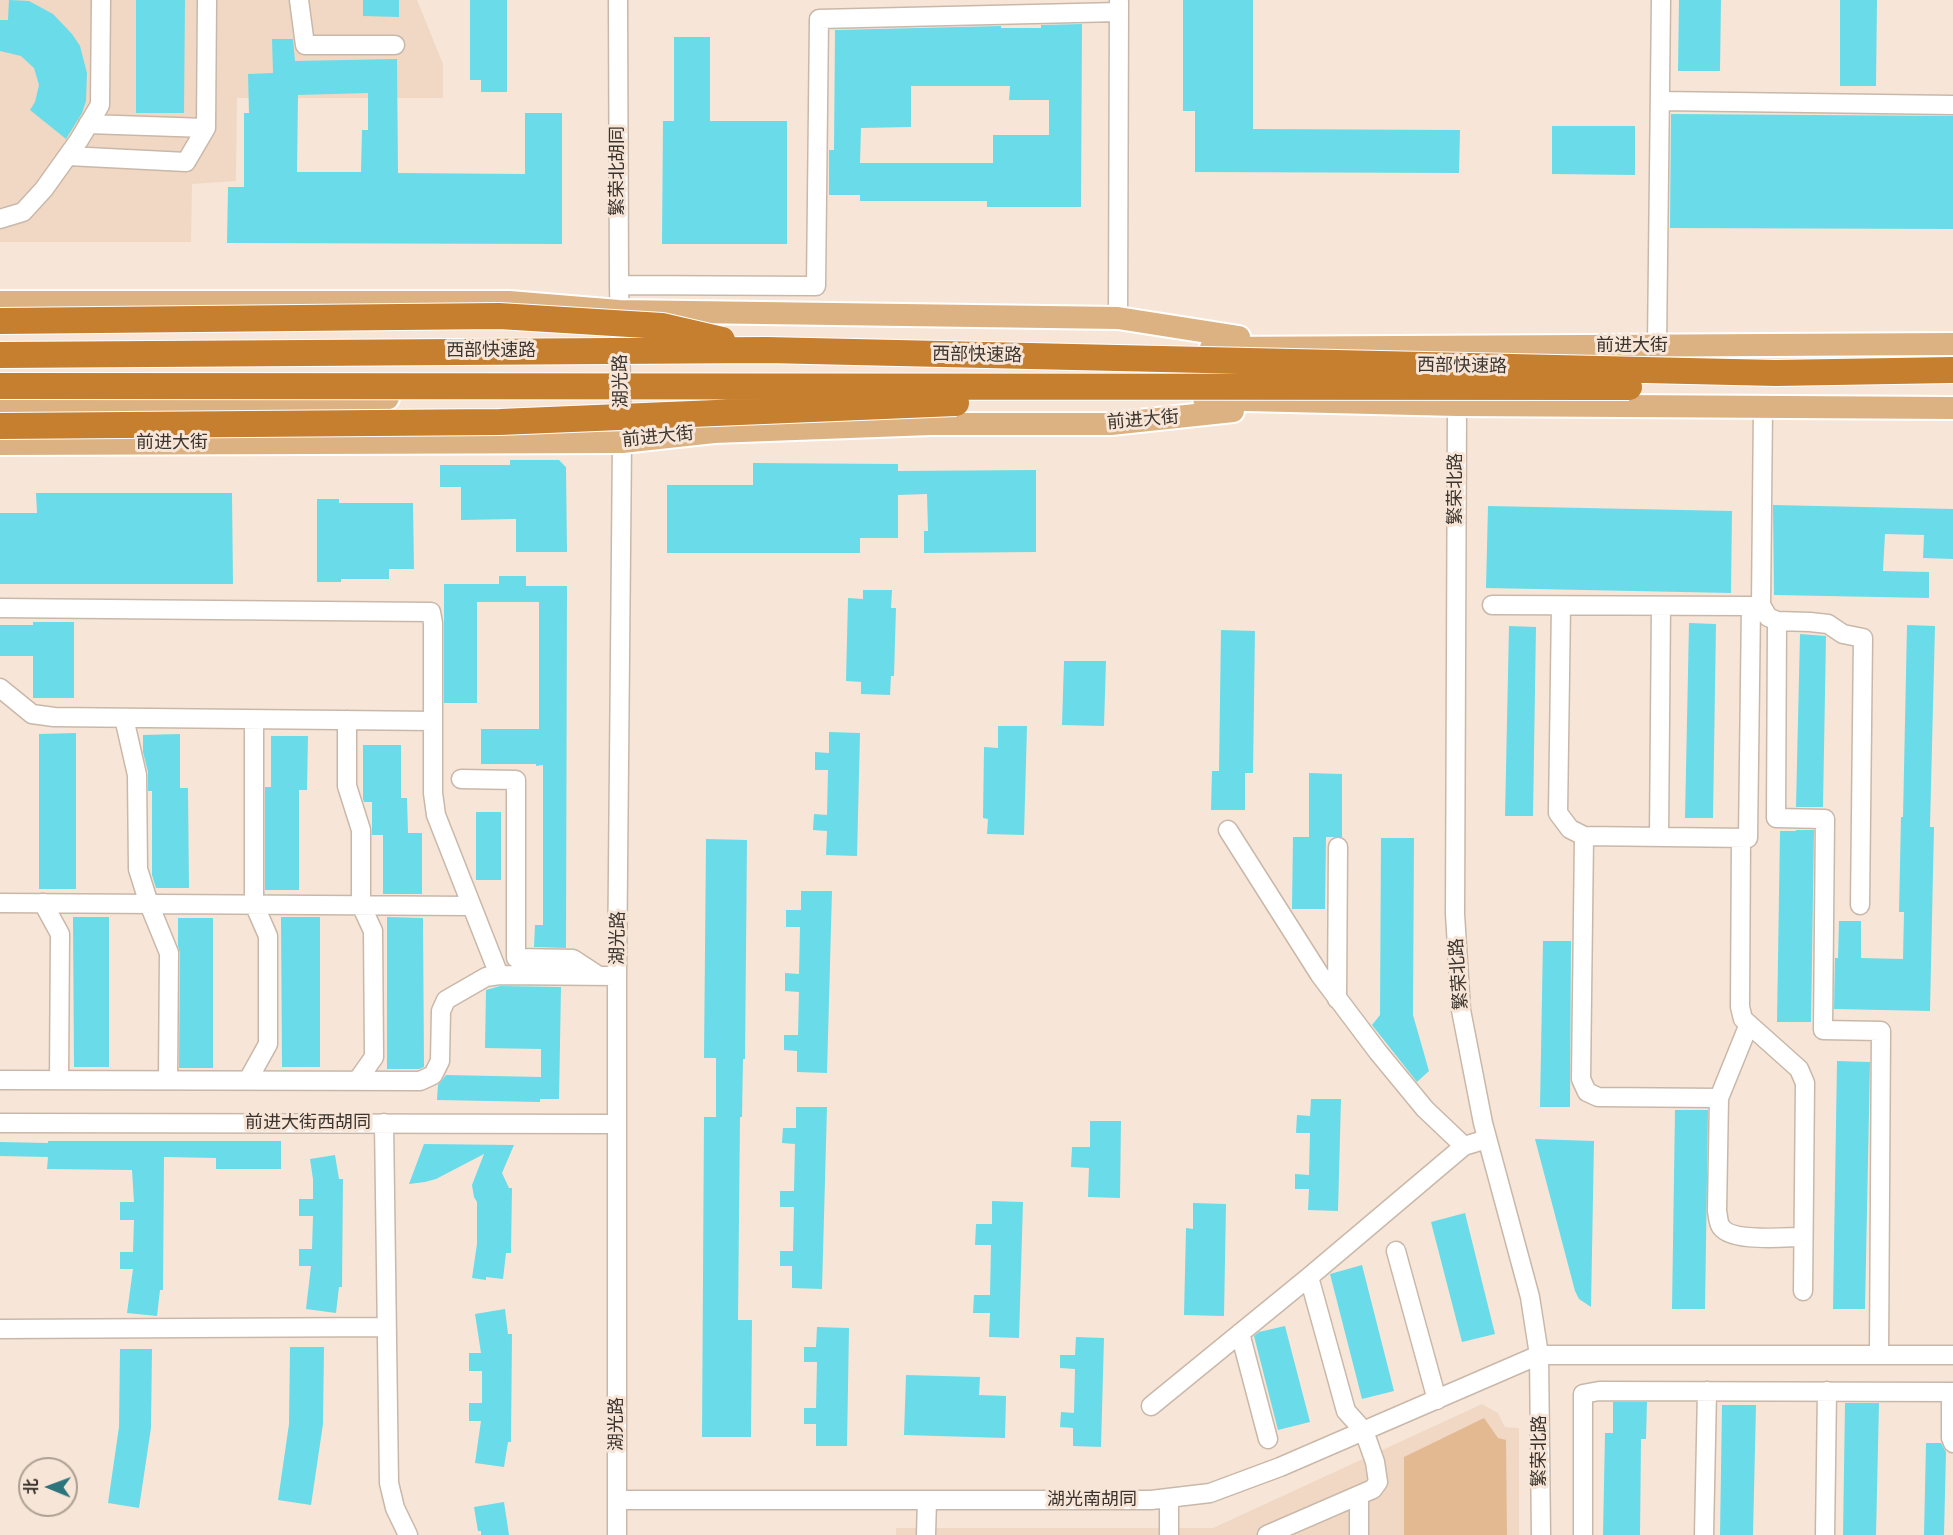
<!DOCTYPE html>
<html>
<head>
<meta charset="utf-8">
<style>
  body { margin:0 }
  #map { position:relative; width:1953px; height:1535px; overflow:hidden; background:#f7e6d7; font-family:Figtree,"Noto Sans SC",sans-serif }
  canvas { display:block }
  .north { position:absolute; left:18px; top:1457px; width:60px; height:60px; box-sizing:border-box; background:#f7e6d7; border:2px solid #ac9f93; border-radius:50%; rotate:271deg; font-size:16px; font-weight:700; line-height:24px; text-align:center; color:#3b342e }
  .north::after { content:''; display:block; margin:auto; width:21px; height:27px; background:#2c757d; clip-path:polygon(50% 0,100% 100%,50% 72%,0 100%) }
</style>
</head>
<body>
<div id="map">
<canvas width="1953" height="1535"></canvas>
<div class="north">北</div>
</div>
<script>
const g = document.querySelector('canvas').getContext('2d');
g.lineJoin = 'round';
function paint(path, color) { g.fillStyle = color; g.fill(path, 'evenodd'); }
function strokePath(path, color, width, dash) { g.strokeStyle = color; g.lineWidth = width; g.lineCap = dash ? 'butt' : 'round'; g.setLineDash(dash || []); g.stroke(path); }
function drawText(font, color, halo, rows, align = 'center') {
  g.font = font + ' Figtree,"Noto Sans SC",sans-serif'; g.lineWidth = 6; g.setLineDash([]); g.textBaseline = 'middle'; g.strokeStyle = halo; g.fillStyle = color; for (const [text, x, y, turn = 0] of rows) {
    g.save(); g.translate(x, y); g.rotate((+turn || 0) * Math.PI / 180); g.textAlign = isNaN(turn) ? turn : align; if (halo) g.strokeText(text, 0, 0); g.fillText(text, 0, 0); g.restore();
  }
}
const built = new Path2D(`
  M0,0H417L443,64V98H237L236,181L192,184L191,242H0Z
  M1482,1404L1498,1413L1505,1427L1519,1428V1535H896V1528H1213Z`);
const green = new Path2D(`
  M1484,1418L1498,1438L1506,1440L1507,1535H1404V1457Z`);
const building = new Path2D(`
  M9,0L29,1L53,14L72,34L80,46L87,73L86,101L82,113L66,139L30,110L35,102L39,85L34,68L21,56L0,51V20H8Z
  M136,0H185L184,113H136Z
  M363,0H399V17L363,16Z
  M470,0H507V92H481V80H470Z
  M1183,0H1253V129L1460,130L1459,173L1195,172V111H1183Z
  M1679,0H1721L1720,71H1678Z
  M1840,0H1877L1876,86H1840Z
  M1082,24L1081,207H987V201H860V195H829V150H834L835,30L1001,26V28H1041V25ZM911,86H1010L1009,100H1049V135H993V163H860L861,128L911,127Z
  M674,37H710V121H787V244H662L663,121H674Z
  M272,39H293L295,61L397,59L398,173L525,174V113H562V244L227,243L228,187H244V113H249L248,74L273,73ZM368,93V130H362L361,172H297L298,95Z
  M1671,114L1953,116V229L1670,228Z
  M1552,126H1635V175L1552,174Z
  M510,460H559L566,467L567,552H516V519L461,520V487H440V465H510Z
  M753,463L898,464V471L1036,470V552L924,553V531H928L927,494L898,495V538H860V553H667V485H753Z
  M36,493H232L233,584H0V513H37Z
  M317,499H339V503H413L414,569H389V579H341V582H317Z
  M1773,505L1953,509V559L1923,558L1924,535L1885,534L1883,571L1929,572V598L1774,595Z
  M1488,506L1732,511L1731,593L1486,588Z
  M499,576H526V586H567L566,948L534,947L535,925H543V765L536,766V764H481V729H539V602H477V703H444V584H499Z
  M863,590H892L891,608H896L894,676H891L890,695L861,694V682L846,681L848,598L863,599Z
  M33,622H74V698H33V656H0V625H33Z
  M1689,623L1716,624L1713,818H1685Z
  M1907,625L1935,626L1930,827H1934L1930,1011L1834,1009L1835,958H1838L1839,921H1861V958L1903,959L1904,912H1899L1901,817H1903Z
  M1509,626L1536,627L1533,816H1505Z
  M1221,630L1255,631L1253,773H1245V810H1211L1212,771H1219Z
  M1800,634L1826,636L1823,807H1796Z
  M1064,661H1106L1104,726L1062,725Z
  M998,726H1027L1024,835L987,834L988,819L983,818L984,747L998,748Z
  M829,732L860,733L857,856L826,855L827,831L813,830L814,814L827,815L828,770H815V752L829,753Z
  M76,733V889H39V734Z
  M180,734V788H188L189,888H156L152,875V791H148V772L143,752V735Z
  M271,736H308L307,790H299V890H265V787H271Z
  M363,745H401V798H407L408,833H422V894H383V835H372V802H364L363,799Z
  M1309,773L1342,774V837H1326L1325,909H1292L1293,837H1309Z
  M476,812H501V880H476Z
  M1796,830H1814L1811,1022H1777L1780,831H1796Z
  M1381,838H1414L1413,1015L1429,1071L1417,1082L1372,1025L1380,1015Z
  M706,839L747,840L745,1059H743L742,1117H740L738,1320H752L751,1437H702L704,1117H716V1058H704Z
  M801,891H832L827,1073L797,1072V1051L784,1050V1035H798L799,992L785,991V973L799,974L800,927H786V910H801Z
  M73,917H109V1067H74Z
  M281,917H320V1067H282Z
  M387,917L423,918L424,1067L419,1069H387Z
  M178,918H213V1068H179L180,953L178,946Z
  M1543,941H1571L1570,1107H1540Z
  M500,986L561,987L559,1099H540V1102L437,1100L438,1085L446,1075L541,1077V1049L485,1048L486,990Z
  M1837,1061L1870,1062L1865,1309H1833Z
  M1311,1099H1341L1338,1211L1308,1210L1309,1189H1295V1174L1309,1175L1310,1133H1296L1297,1115L1310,1116Z
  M796,1107H827L822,1289L792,1288V1266H780V1251H793L794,1207H780V1191H794L795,1144L782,1143L783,1128H796Z
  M1675,1110H1708L1705,1309H1672Z
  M1090,1121H1121L1120,1198L1088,1197L1089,1168L1071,1167L1072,1147H1090Z
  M1535,1139L1594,1141L1591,1307L1579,1299L1575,1291Z
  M48,1141H281V1169H216V1158L164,1157L163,1290H160L157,1316L127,1313L133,1269H120V1252H133L134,1220H120V1202H134L132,1170L47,1169L48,1157L0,1156V1142L48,1143Z
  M424,1144L514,1145L502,1173L509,1188H512L511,1253H506L503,1279L486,1277V1280L472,1278L477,1244V1202L474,1197L472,1185L484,1154L436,1179L425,1182L409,1184Z
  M335,1155L339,1179H343L342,1287H339L336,1313L306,1309L311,1266H299V1249H312L313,1216H299V1199H313V1179L310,1159Z
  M992,1201L1023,1202L1019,1338L989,1337L990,1313H973L974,1295H990L991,1245H975L976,1224H992Z
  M1193,1203L1226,1204L1224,1316L1184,1315L1186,1228L1193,1229Z
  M1465,1213L1495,1334L1462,1342L1431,1222Z
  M1362,1265L1394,1391L1362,1399L1330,1274Z
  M505,1309L508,1334H512L511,1442H508L504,1467L475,1463L481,1421H469V1403H482V1371H469V1353H481L475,1314Z
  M1285,1326L1310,1422L1278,1430L1254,1336L1259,1332Z
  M817,1327L849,1328L847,1446H816V1424H804V1408H816L817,1362H804V1347H816Z
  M1076,1337L1104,1338L1101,1447L1073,1446V1428L1060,1427L1061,1412L1074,1413L1075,1369L1060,1368V1355H1075Z
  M290,1347H324L323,1424L311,1505L278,1500L289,1424Z
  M120,1349H152L151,1428L139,1508L108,1503L119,1427Z
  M906,1375L980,1377L979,1395L1006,1396L1005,1438L904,1435Z
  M1613,1402H1647L1646,1439H1641L1640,1535H1603L1605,1433H1613Z
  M1845,1403H1879L1876,1535H1843Z
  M1722,1405H1756L1753,1535H1720Z
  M1926,1443H1941L1946,1452L1944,1535H1924Z
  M504,1502L509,1535H481V1531H478L474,1507Z`);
const minor = new Path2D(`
  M299,0L305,45H395
  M1661,101L1953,105
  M88,124L206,128L207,0
  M68,156L186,162L206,128
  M0,219L23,212L44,189L79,140L100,105L101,0
  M619,285L816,286L819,19L1119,12
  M1118,318L1119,2
  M1657,346L1661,0
  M1457,405L1455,914L1461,1010L1483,1123L1530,1297L1539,1355L1541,1535
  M1763,407L1761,605L1768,617L1777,621L1810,622L1828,624L1843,634L1863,638L1860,905
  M1492,605L1751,606
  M1761,605L1751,606L1748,838L1584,836L1581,1079L1587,1092L1598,1097L1719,1098L1717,1211C1718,1215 1718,1221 1720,1225C1728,1243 1785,1237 1803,1237
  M1561,606L1558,813L1570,829L1584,836
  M0,608L431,612L433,623V793L436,815L499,975
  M1777,621L1776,818L1825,819L1823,1030L1881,1031L1879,1354
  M0,688L32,714L54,717L433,721
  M124,718L137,775L138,869L149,904L169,953L168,1080
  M347,720V786L361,830V905L373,931L374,1057L357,1081
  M461,779L516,780V958L573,959L599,976
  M1228,830L1320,975L1378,1052L1425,1109L1464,1146
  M1659,837L1661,606
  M1741,838L1740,1007L1743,1019L1799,1069L1805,1083L1803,1291
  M0,903L471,906
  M43,903L60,934L59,1080
  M1337,999L1338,847
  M0,1080L420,1081L433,1075L440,1061L441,1011L446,1000L486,977L499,975L617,976
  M248,1080L268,1044V936L254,904V720
  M1719,1098L1749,1024
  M0,1123L617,1124
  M384,1123L389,1483L395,1508L408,1535
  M1396,1251L1437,1400
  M0,1329L386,1327
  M1240,1333L1268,1439
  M1951,1392V1438L1953,1443
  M1151,1406L1309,1277L1464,1146L1487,1139
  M617,1500H1151L1210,1493L1280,1467L1539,1355H1953
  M617,1535V976L622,442L619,285L618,0
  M926,1535L927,1500
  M1169,1535V1498
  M1267,1535L1373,1489L1378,1482L1375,1462L1364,1431L1346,1411L1309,1277
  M1359,1535V1495
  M1583,1535V1394L1599,1391L1953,1392
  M1704,1535L1707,1391
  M1825,1535L1827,1391`);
const major = new Path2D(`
  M0,302H509L619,311L1118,318L1239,337
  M1211,348L1953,344
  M1204,399L1457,405L1953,408
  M0,402H179L388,398
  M0,444L622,442L714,432L931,424H1111L1233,411`);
const highwayBridge = new Path2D(`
  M0,321L499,316L662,326L722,340
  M0,355L766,350L1776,373L1953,370
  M0,386L1629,387
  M0,426L500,422L956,403`);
const streetNames = [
  ["繁荣北胡同",618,171,-90],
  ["前进大街",1632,346],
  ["西部快速路",491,351],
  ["西部快速路",977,355,1],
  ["西部快速路",1462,366,1],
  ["湖光路",621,381,-91],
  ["前进大街",1143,420,-5],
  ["前进大街",658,437,-6],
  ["前进大街",172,443],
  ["繁荣北路",1456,489,-90],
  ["湖光路",618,938,-89],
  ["繁荣北路",1459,974,-94],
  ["前进大街西胡同",308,1123],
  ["湖光路",617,1424,-90],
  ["繁荣北路",1540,1451,-90],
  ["湖光南胡同",1092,1500]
];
paint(built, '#f0d8c4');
paint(green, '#e3b992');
paint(building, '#6adbe8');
strokePath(minor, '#c9b8a9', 21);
strokePath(major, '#fff', 26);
strokePath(minor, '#fff', 18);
strokePath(major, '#ddb282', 22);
strokePath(highwayBridge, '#fff', 28, []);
strokePath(highwayBridge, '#c67e2f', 26);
drawText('18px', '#3b342e', '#f7e6d7', streetNames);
</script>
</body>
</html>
